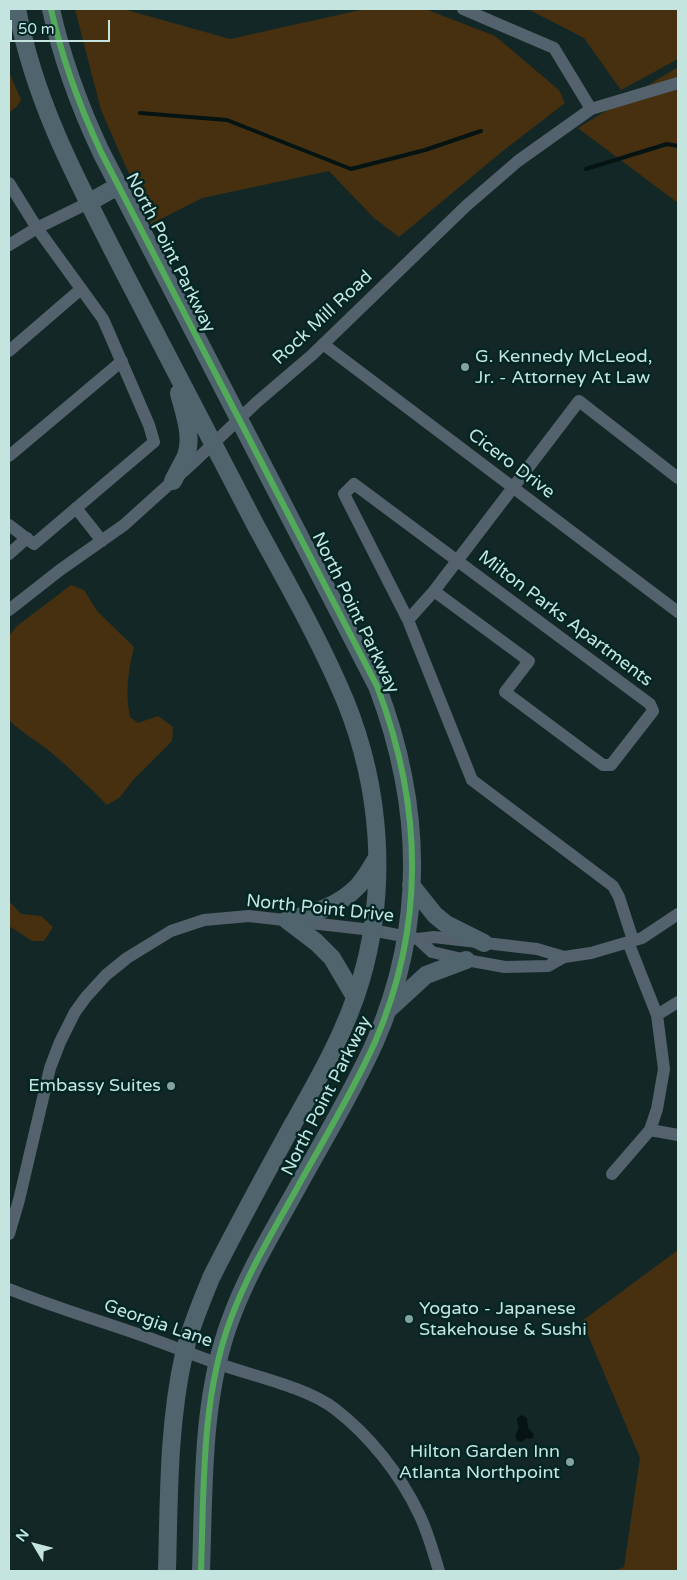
<!DOCTYPE html>
<html>
<head>
<meta charset="utf-8">
<style>
  body { margin:0 }
  #map { position:relative; width:687px; height:1580px; overflow:hidden; background:#132826; font-family:"Varela Round",sans-serif }
  canvas { display:block }
  .frame { position:absolute; inset:0; border:10px solid #c4e4e0; pointer-events:none }
  .north { position:absolute; left:10px; top:1520px; width:50px; height:50px; -webkit-text-stroke:4px #012623; paint-order:stroke; rotate:307deg; font-size:14px; font-weight:700; line-height:20px; text-align:center; color:#c4e4e0 }
  .north::after { content:''; display:block; margin:auto; width:18px; height:22px; background:#c4e4e0; clip-path:polygon(50% 0,100% 100%,50% 72%,0 100%) }
  .scale { position:absolute; left:10px; top:20px; width:100px; height:22px; box-sizing:border-box; border:2px solid #c4e4e0; border-top:0; padding-left:6px; font-size:15px; line-height:18px; white-space:nowrap; color:#c4e4e0; -webkit-text-stroke:4px #012623; paint-order:stroke }
</style>
</head>
<body>
<div id="map">
<canvas width="687" height="1580"></canvas>
<div class="frame"></div>
<div class="north">N</div>
<div class="scale">50 m</div>
</div>
<script>
const g = document.querySelector('canvas').getContext('2d');
g.lineJoin = 'round';
function paint(path, color) { g.fillStyle = color; g.fill(path, 'evenodd'); }
function strokePath(path, color, width, dash) { g.strokeStyle = color; g.lineWidth = width; g.lineCap = dash ? 'butt' : 'round'; g.setLineDash(dash || []); g.stroke(path); }
function drawText(font, color, halo, rows, align = 'center') {
  g.font = font + ' "Varela Round",sans-serif'; g.lineWidth = 5; g.setLineDash([]); g.textBaseline = 'middle'; g.strokeStyle = halo; g.fillStyle = color; for (const [text, x, y, turn = 0] of rows) {
    g.save(); g.translate(x, y); g.rotate((+turn || 0) * Math.PI / 180); g.textAlign = isNaN(turn) ? turn : align; if (halo) g.strokeText(text, 0, 0); g.fillText(text, 0, 0); g.restore();
  }
}
const green = new Path2D(`
  M75,9H123L230,39L365,9H425L495,36L559,90L565,103L504,150L399,237L374,218L329,171L202,198L151,224L101,110Z
  M528,9H678V59L621,90L584,38Z
  M678,67V203L578,128Z
  M9,72L21,100L17,106L9,113Z
  M71,585L84,590L97,611L134,647C128,672 125,691 130,717L138,723L158,716L173,727L172,741L133,780L120,797L107,805C90,788 72,770 53,754C39,742 22,733 9,720V636L17,626Z
  M9,901L21,914L41,916L53,927L44,941H32L9,926Z
  M678,1250V1571H614L624,1567L640,1458L582,1321Z`);
const water = new Path2D(`
  M522,1415L527,1418L528,1428L534,1434L533,1438L530,1439L526,1438L522,1442L517,1441L515,1436L519,1428L517,1421V1418Z`);
const stream = new Path2D(`
  M140,113L227,120L351,169L425,150L481,131
  M586,169L667,144L678,146`);
const street = new Path2D(`
  M463,9L554,48L591,109
  M9,183L37,228L103,319L149,425L154,442L34,544L9,525
  M9,245L37,228L88,203
  M323,344L678,612
  M9,351L81,289
  M9,456L122,361
  M76,508L102,541
  M9,554L27,538
  M434,591L529,661L505,692L603,765H611L653,711L650,704L354,484L344,494L408,620L472,780L613,886L619,897L633,940
  M9,610L60,570L124,525L196,460L257,402L312,355L466,206L518,161L591,109L678,83
  M408,620L434,591L579,401L678,478
  M418,939L432,952L466,960L505,967L548,966L564,957L591,953L642,938L678,914
  M657,1015L678,1002
  M650,1130L678,1135
  M612,1174L650,1130L657,1109L664,1069L657,1015L628,942
  M9,1234L19,1200L50,1068L60,1042L75,1012L86,997L106,975L127,958L171,931L204,920L249,916L372,930L418,939L434,937L537,949L564,957
  M9,1289C56,1308 104,1322 152,1339C174,1347 196,1356 219,1364C253,1376 306,1387 335,1409C370,1436 400,1474 419,1514C428,1532 433,1552 439,1571`);
const secondary = new Path2D(`
  M17,9C36,108 82,190 127,278C170,361 213,444 256,526C287,583 320,640 345,700C381,788 388,888 361,980C346,1031 319,1078 293,1124C265,1175 237,1226 211,1278C201,1303 190,1328 184,1354C168,1425 169,1499 167,1571
  M51,9C62,59 79,105 101,152L377,686C422,804 426,924 375,1042C354,1089 327,1134 302,1179C277,1225 248,1271 230,1321C201,1399 204,1489 201,1571
  M88,203L118,186
  M173,481C177,473 182,464 186,456C193,436 184,413 179,393
  M411,885L435,915L446,924L484,943
  M287,920C312,914 339,906 357,887C365,879 371,867 377,858
  M287,920L316,942L332,958L355,997
  M388,1010L426,975L466,960`);
const cycleway = new Path2D(`
  M51,9C62,59 79,105 101,152L377,686C422,804 426,924 375,1042C354,1089 327,1134 302,1179C277,1225 248,1271 230,1321C201,1399 204,1489 201,1571`);
const markers = [
  [465,367,5,"#86a29f"],
  [171,1086,5,"#86a29f"],
  [409,1319,5,"#86a29f"],
  [570,1462,5,"#86a29f"]
];
const streetNames = [
  ["North Point Parkway",170,253,63],
  ["Rock Mill Road",323,318,-43],
  ["Cicero Drive",511,464,37],
  ["North Point Parkway",355,613,64],
  ["Milton Parks Apartments",565,619,37],
  ["North Point Drive",320,909,6],
  ["North Point Parkway",327,1096,-63],
  ["Georgia Lane",158,1324,19]
];
const poiNames = [
  ["G. Kennedy McLeod,",475,357],
  ["Jr. - Attorney At Law",475,378],
  ["Embassy Suites",161,1086,"right"],
  ["Yogato - Japanese",419,1309],
  ["Stakehouse & Sushi",419,1330],
  ["Hilton Garden Inn",560,1452,"right"],
  ["Atlanta Northpoint",560,1473,"right"]
];
paint(green, '#473010');
paint(water, '#051413');
strokePath(stream, '#051413', 4);
strokePath(street, '#53626c', 12);
strokePath(secondary, '#50646e', 18);
strokePath(cycleway, '#51ab58', 6);
for (const [x, y, r, color] of markers) { const dot = new Path2D(); dot.arc(x, y, r, 0, 2 * Math.PI); g.fillStyle = color; g.fill(dot); strokePath(dot, '#012623', 2); }
drawText('18px', '#c4e4e0', '#012623', streetNames);
drawText('18px', '#c4e4e0', '#012623', poiNames, 'left');
</script>
</body>
</html>
